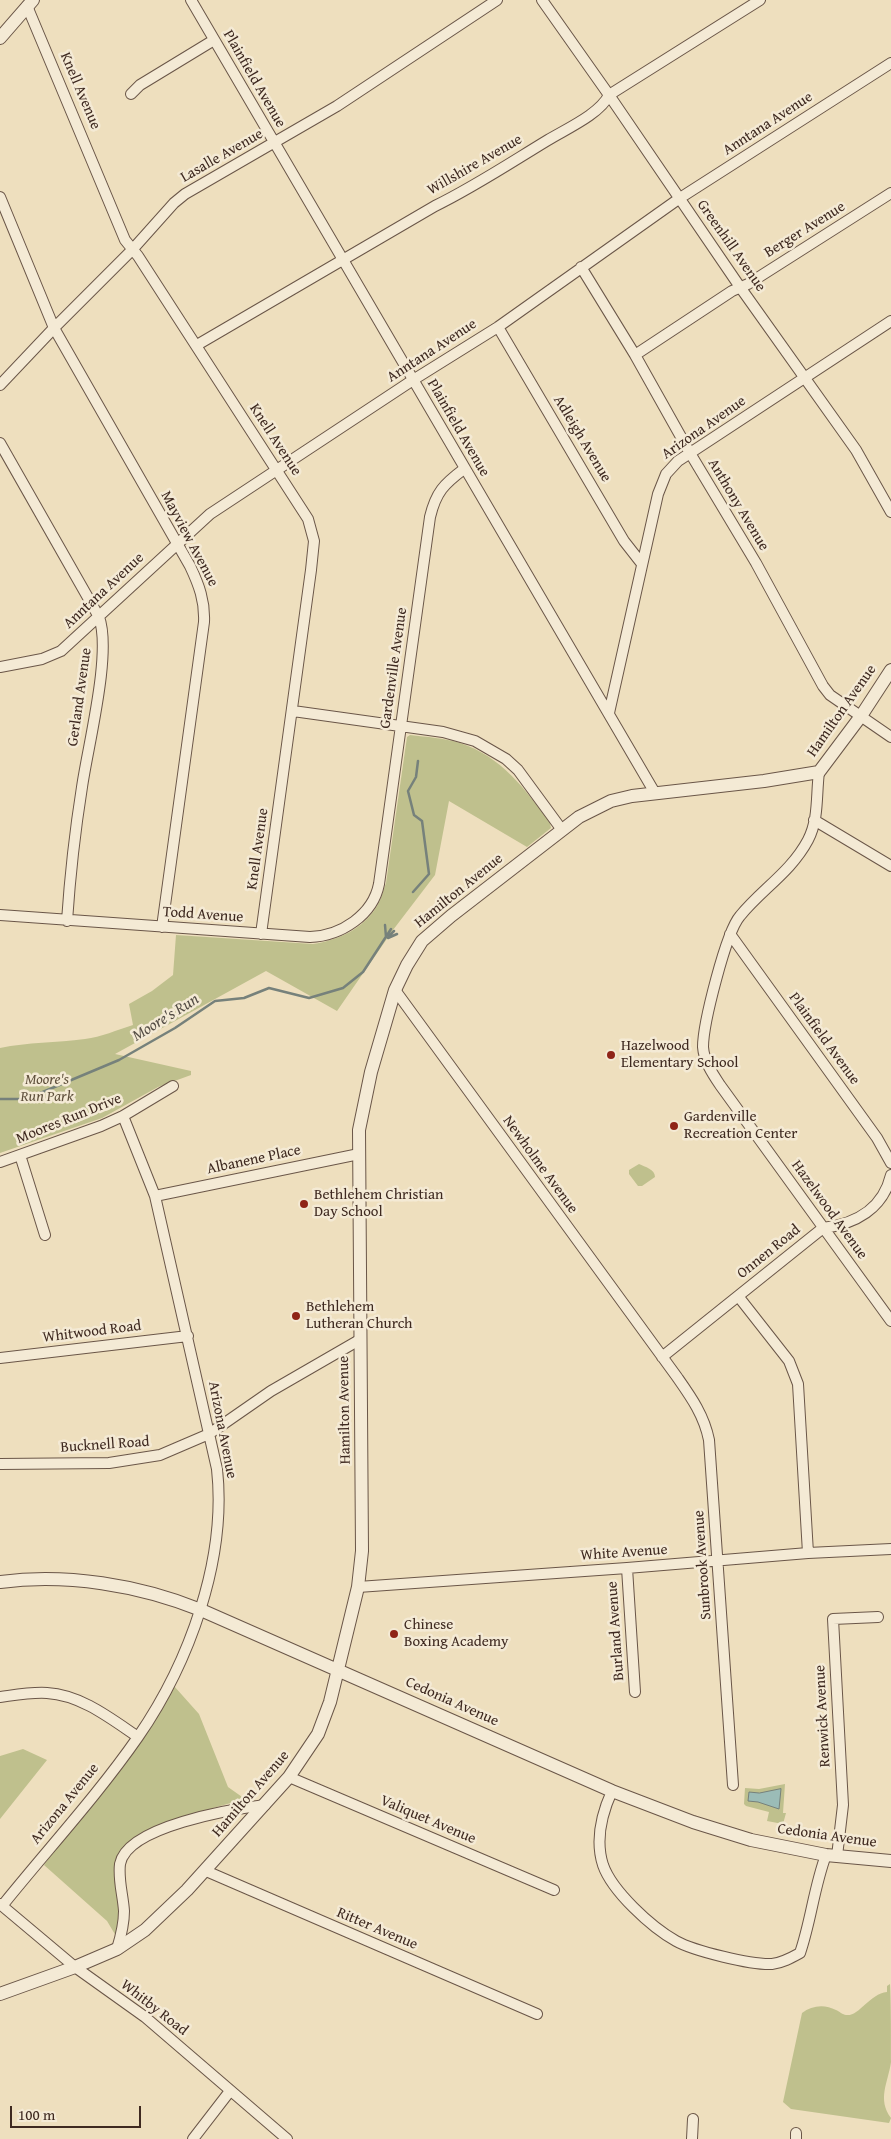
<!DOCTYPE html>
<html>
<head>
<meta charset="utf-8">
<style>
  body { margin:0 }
  #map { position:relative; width:891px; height:2139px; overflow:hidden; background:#eedfbe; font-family:"Gentium Book Plus",serif }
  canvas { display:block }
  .scale { position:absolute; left:10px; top:2106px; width:131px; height:22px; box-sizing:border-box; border:2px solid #3e2920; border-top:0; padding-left:6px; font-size:15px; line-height:18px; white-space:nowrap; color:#3e2920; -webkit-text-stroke:4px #f4ead5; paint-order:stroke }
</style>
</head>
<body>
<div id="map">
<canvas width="891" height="2139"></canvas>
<div class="scale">100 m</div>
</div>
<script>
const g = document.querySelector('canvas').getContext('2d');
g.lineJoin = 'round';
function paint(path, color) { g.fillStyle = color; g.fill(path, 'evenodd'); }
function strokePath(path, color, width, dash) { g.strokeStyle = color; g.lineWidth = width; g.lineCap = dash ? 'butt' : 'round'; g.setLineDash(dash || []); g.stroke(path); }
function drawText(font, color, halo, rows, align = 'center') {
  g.font = font + ' "Gentium Book Plus",serif'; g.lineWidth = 5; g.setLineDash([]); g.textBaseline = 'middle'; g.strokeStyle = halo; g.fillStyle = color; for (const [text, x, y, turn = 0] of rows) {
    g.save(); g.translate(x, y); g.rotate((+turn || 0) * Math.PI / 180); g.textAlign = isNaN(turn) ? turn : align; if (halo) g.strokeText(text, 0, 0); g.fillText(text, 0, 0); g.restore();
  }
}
const green = new Path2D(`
  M410,735C427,737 444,738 460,743C501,756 526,790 550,823L551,828L527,847L449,801L435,875L393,930L337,1011L266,971L115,1054L191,1071V1075L158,1087L102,1118L0,1153V1048C28,1042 56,1043 85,1039C101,1037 117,1030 133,1025L129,1004L152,991L173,975L176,935L313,944C339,940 363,929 377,906C381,900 383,891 386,883L407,737Z
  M639,1164C645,1167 655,1169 655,1177L642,1186H638L629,1174V1170Z
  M174,1686L199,1714L228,1787L245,1799L213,1808L186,1824L132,1843L116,1877L120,1913L116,1936L107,1921L44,1865Z
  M23,1749L47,1760L0,1819V1756Z
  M785,1784L783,1813H786L783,1824L767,1821L769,1812L746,1806L744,1804L745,1788L759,1789Z
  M890,1984C891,2000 891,2046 891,2062C888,2083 877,2099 891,2118L889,2123L791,2109L783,2102L802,2013C812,2005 825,2004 836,2010C839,2011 843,2015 846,2015C859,2017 869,1994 887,1992V1986Z`);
const water = new Path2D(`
  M781,1789L779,1809L758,1802L748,1801L749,1792L759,1793Z`);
const stream = new Path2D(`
  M413,892L429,874L422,821L414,815L408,791L416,777L418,761
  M385,925L386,937
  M389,936L394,931
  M388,938L397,934
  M0,1099H26L119,1060L175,1028L215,1001L244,998L269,988L309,998L343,988L363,972L391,929`);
const minor = new Path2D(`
  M191,0L655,793
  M542,0L609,95L740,287L856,450L891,512
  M27,6L125,240L138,256L308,519L314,541L311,570L261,934
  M131,94L140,85L214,40
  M0,197L54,328L190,566C199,585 205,601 204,622L162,927
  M581,267L635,355L690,453L756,563L823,686L830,695L891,737
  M498,327L624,541L642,564
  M197,345L435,206C474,187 510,163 548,140C566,129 600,114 609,95L760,0
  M635,355L732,291L748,284L891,193
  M0,385L54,328L132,250L174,203L185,194L337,106L497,0
  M0,443L99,617C112,653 88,745 82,787C75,831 70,876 67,921
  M0,667L42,659L61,651L210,514L413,380L498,327L680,198L891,63
  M293,711L443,732L475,741L506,759L518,770L562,830
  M609,713L658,494L666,474L678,461L891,321
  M819,772C816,795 819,819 808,840C791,872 762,889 740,916C726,932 703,1024 703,1047C704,1061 712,1073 720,1085L891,1321
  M814,820L891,866
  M0,915L310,937C341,936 373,915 379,884L430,517C436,492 444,484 464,469
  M730,934L877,1138L891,1163
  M395,990L677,1377C691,1397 704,1415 709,1440L733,1785
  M20,1155L45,1235
  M0,1162L101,1126L123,1116L173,1086
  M155,1196L359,1154
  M738,1296L789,1361L798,1384L808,1553
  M662,1357L823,1228C855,1224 883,1209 891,1175
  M0,1358L188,1336
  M0,1464L109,1463L160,1455L209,1434L271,1391L361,1339
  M627,1568L635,1692
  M358,1587L627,1568L808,1553L891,1549
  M0,1697C15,1695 31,1692 47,1693C81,1695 110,1718 138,1737
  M289,1777L554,1890
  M612,1791C602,1813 595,1840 603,1865C612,1891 651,1927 676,1941C694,1951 751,1965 772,1964C782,1963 791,1958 800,1953C811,1921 814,1887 826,1855
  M837,1856L843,1805L833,1619L878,1617
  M206,1871L537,2014
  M0,1904L75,1967L145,2017L287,2139
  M2,1906C47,1850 97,1796 138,1737C189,1663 227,1560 217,1469L155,1196L123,1116
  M117,1949C121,1936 124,1924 124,1911C123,1895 118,1880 120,1864C127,1826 233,1809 265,1805
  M193,2139L230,2091
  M692,2139L693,2119
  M796,2139V2133`);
const tertiary = new Path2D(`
  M0,38L33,0
  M0,1582C66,1573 139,1585 201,1610L612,1791L693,1822L751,1840L826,1855L891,1861
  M0,1994L75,1967L117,1949L145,1930L187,1890L289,1777L318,1734L330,1702L358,1587L362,1551L359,1130L371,1072L395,990L407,965L422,941L451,916L579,817L611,801L632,796L764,781L819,772L861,716L891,670`);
const markers = [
  [611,1055,5,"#8f2418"],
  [674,1126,5,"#8f2418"],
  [304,1204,5,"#8f2418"],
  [296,1316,5,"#8f2418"],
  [394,1634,5,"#8f2418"]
];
const streetNames = [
  ["Plainfield Avenue",254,79,60],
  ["Knell Avenue",80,91,67],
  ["Anntana Avenue",768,124,-33],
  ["Lasalle Avenue",222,156,-30],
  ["Willshire Avenue",475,165,-30],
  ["Berger Avenue",805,230,-32],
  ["Greenhill Avenue",731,246,55],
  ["Anntana Avenue",432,351,-33],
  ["Plainfield Avenue",458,428,60],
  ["Arizona Avenue",704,428,-35],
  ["Adleigh Avenue",582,439,59],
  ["Knell Avenue",275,440,57],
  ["Anthony Avenue",738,505,59],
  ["Mayview Avenue",189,539,62],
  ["Anntana Avenue",104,591,-43],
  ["Gardenville Avenue",394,668,-82],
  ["Gerland Avenue",80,697,-82],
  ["Hamilton Avenue",842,711,-55],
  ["Knell Avenue",258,849,-82],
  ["Hamilton Avenue",459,891,-39],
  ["Todd Avenue",203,915,4],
  ["Plainfield Avenue",824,1039,54],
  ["Moores Run Drive",69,1119,-22],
  ["Albanene Place",254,1160,-12],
  ["Newholme Avenue",540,1165,54],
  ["Hazelwood Avenue",829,1210,54],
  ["Onnen Road",769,1252,-39],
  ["Whitwood Road",92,1332,-7],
  ["Hamilton Avenue",345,1410,-91],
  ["Arizona Avenue",222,1430,79],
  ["Bucknell Road",105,1445,-4],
  ["White Avenue",624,1553,-4],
  ["Sunbrook Avenue",703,1565,-94],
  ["Burland Avenue",616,1631,-94],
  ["Cedonia Avenue",452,1702,24],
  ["Renwick Avenue",823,1716,-93],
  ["Hamilton Avenue",251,1794,-49],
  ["Arizona Avenue",65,1804,-51],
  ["Valiquet Avenue",428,1820,23],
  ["Cedonia Avenue",827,1836,8],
  ["Ritter Avenue",377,1929,23],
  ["Whitby Road",154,2008,38]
];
const poiNames = [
  ["Hazelwood",621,1046],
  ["Elementary School",621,1063],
  ["Gardenville",684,1117],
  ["Recreation Center",684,1134],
  ["Bethlehem Christian",314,1195],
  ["Day School",314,1212],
  ["Bethlehem",306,1307],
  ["Lutheran Church",306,1324],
  ["Chinese",404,1625],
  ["Boxing Academy",404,1642]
];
const parkNames = [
  ["Moore's",47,1080],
  ["Run Park",47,1097]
];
const waterNames = [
  ["Moore's Run",166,1018,-32]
];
paint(green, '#bfc08d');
paint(water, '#9bbcb7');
strokePath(water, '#76817b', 1);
strokePath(stream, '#76817b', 2.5);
strokePath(minor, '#6a5648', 12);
strokePath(tertiary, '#6a5648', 14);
strokePath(minor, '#f4ead5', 10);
strokePath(tertiary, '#f4ead5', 12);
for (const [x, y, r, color] of markers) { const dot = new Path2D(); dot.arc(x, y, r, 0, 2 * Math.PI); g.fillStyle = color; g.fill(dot); strokePath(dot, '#f4ead5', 2); }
drawText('15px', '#3e2920', '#f4ead5', streetNames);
drawText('15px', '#3e2920', '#f4ead5', poiNames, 'left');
drawText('italic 15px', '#5e4f3b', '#f4ead5', parkNames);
drawText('italic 16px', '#554e46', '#f4ead5', waterNames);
</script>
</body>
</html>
